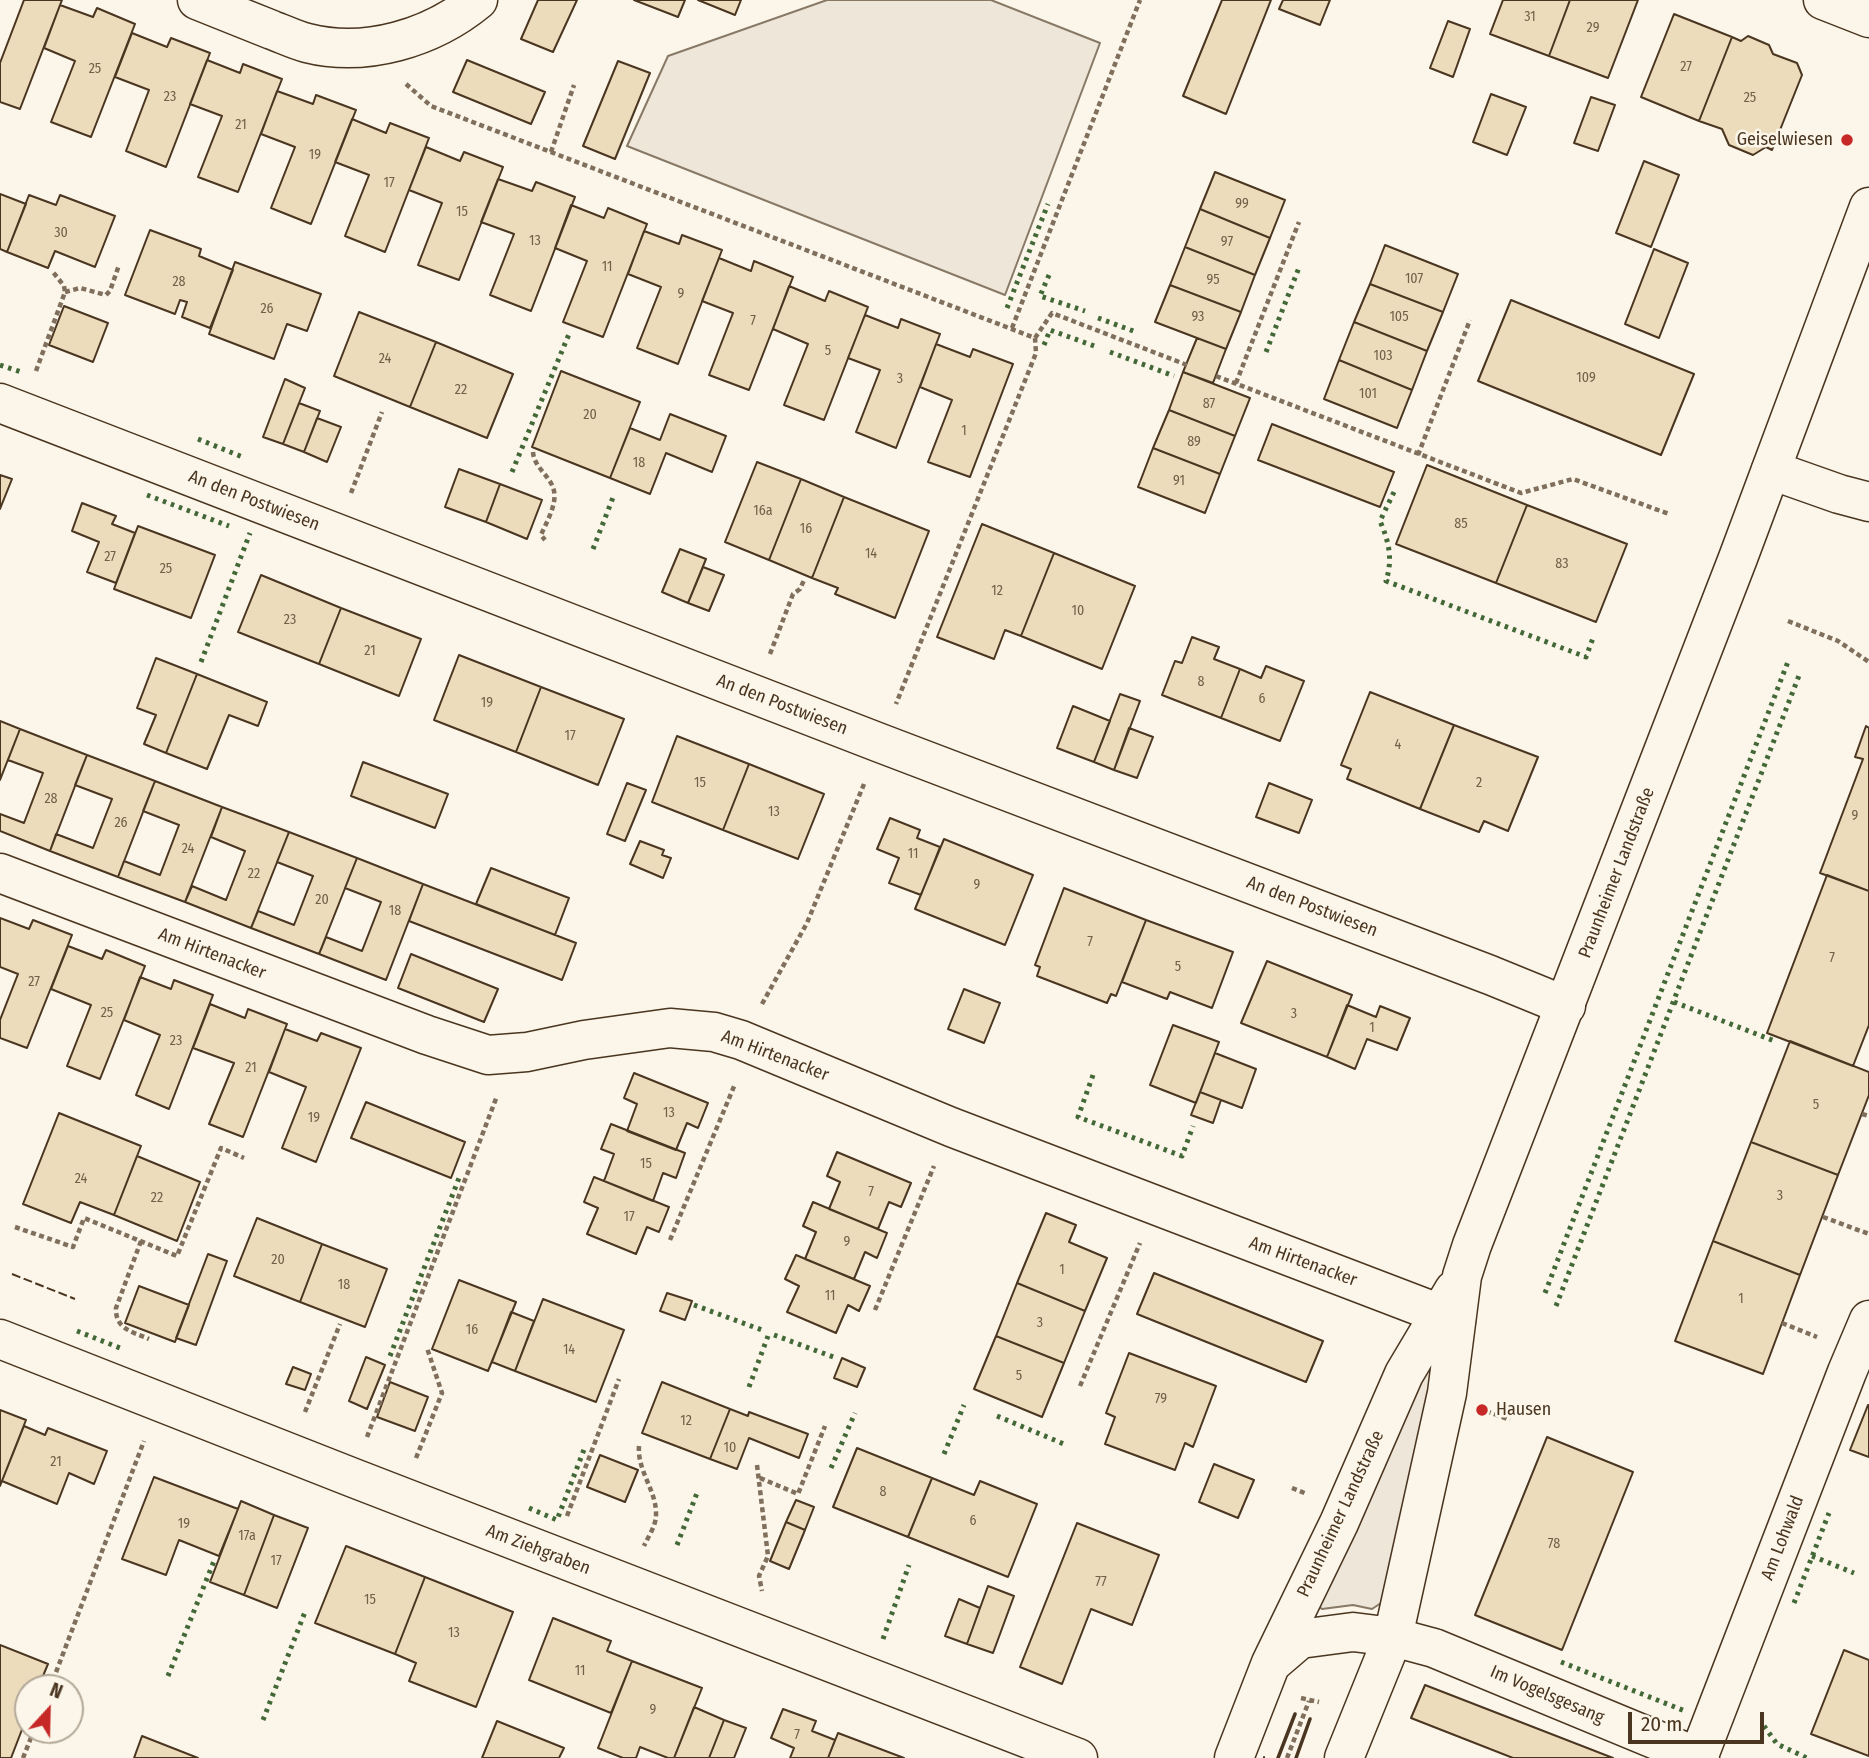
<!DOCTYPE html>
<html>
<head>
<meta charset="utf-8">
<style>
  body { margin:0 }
  #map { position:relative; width:1869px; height:1758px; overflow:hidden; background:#fbf6e9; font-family:"Fira Sans Condensed",sans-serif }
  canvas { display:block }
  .north { position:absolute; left:14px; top:1674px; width:70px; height:70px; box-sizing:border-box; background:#fbf6e9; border:2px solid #b4a999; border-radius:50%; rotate:22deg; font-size:19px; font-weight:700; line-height:28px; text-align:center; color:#4a3520 }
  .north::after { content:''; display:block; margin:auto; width:24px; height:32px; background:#c62828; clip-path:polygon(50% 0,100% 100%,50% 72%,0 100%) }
  .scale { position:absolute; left:1628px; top:1712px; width:136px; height:32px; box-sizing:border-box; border:4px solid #4a3520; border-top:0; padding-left:9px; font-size:21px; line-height:24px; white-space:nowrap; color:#4a3520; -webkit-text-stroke:5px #fbf6e9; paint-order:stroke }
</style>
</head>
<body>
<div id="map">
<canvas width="1869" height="1758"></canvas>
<div class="north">N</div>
<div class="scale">20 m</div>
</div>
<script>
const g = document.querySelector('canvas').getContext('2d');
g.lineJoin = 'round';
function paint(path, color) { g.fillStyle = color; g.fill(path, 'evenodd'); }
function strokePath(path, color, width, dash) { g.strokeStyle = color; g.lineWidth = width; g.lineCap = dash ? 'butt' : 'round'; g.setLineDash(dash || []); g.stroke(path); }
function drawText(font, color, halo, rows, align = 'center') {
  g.font = font + ' "Fira Sans Condensed",sans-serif'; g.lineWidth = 5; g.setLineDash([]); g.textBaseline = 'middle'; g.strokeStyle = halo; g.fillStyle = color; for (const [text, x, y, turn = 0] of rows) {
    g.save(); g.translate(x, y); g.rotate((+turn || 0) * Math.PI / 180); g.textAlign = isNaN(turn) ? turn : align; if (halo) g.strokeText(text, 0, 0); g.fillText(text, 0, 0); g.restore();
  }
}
const green = new Path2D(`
  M827,0H991L1100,43L1005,295L627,146L668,56Z
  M1429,1355L1443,1360L1381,1603L1372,1609L1353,1605L1322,1609L1318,1606Z`);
const building = new Path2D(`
  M24,0H62L20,109L0,102V63Z
  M538,0H577L553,52L521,39Z
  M634,0H685L678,17Z
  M698,0H741L735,15Z
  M1222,0H1271L1226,114L1183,96Z
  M1283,0H1330L1320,25L1279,9Z
  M1503,0H1570L1549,56L1490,34Z
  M1570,0H1638L1608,78L1549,56Z
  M60,5L93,17L97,8L135,24L91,137L51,122L75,61L44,48Z
  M1674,14L1732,37L1699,121L1641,97Z
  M1448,21L1470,29L1453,77L1430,68Z
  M132,33L167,47L171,38L210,53L166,167L126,151L149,90L115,77Z
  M1748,36L1769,45L1773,54L1797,63L1802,75L1772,150L1766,147L1753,155L1729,145L1722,129L1699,121L1732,37L1741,41Z
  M207,60L240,73L243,64L282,79L238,192L198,177L222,116L190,104Z
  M467,60L545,92L531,124L453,92Z
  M618,61L650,73L615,159L583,146Z
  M277,91L313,104L316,95L356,110L311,224L271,208L295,147L261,134Z
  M1491,94L1526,107L1507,155L1473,142Z
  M1591,97L1615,105L1598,151L1574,143Z
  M352,119L386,133L390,123L429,138L385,252L345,236L369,175L335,162Z
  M426,147L460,161L464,152L503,167L459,280L418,265L442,203L409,190Z
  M1644,161L1679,175L1651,247L1616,233Z
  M1215,172L1285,200L1270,238L1200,209Z
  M498,179L532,191L536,182L575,197L531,311L490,295L514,234L481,222Z
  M0,194L26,204L7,252L0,249Z
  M29,195L56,205L60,195L115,216L95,267L55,251L48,268L7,252Z
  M571,205L604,218L608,208L647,224L603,337L563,322L587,261L555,248Z
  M1200,209L1270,238L1255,275L1185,247Z
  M150,230L201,249L199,256L233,270L210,328L182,317L187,302L180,300L175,314L125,295Z
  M644,231L679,244L682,235L722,250L678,364L637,348L661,287L628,274Z
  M1385,245L1458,274L1443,312L1370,284Z
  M1185,247L1255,275L1241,312L1170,285Z
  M1654,249L1688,263L1659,338L1625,324Z
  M719,258L751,271L754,261L793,277L749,390L709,375L733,313L702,301Z
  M235,262L321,294L307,331L287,324L274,359L209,334Z
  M1370,284L1443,312L1427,351L1354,322Z
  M1170,285L1241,312L1226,349L1155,322Z
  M789,286L825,301L829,291L868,307L824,420L784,405L808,344L773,329Z
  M1511,300L1694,374L1661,455L1478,381Z
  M64,306L108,323L93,362L49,345Z
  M359,312L436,342L410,407L334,376Z
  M865,315L898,328L901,319L940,334L896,448L856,432L880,370L848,358Z
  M1354,322L1427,351L1412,390L1339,360Z
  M1197,338L1226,349L1213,383L1183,372Z
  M436,342L513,374L487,438L410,407Z
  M936,344L970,357L973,349L1013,364L970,477L928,462L952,400L920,387Z
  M1339,360L1412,390L1397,428L1324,399Z
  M561,371L640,402L610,478L532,447Z
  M1183,372L1250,398L1235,436L1169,410Z
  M285,379L305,388L283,444L263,437Z
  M299,403L320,411L304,452L283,444Z
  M1169,410L1235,436L1220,474L1153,448Z
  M670,414L726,436L712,472L666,453L650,494L610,478L630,428L660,440Z
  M317,418L341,427L327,462L304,452Z
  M1272,424L1394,472L1380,507L1258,460Z
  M1153,448L1220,474L1205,513L1138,487Z
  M757,462L801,479L769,560L725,542Z
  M1427,465L1527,505L1496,583L1396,544Z
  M459,469L500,484L486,522L445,507Z
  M0,475L12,479L0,509Z
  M801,479L844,497L812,578L769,560Z
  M500,484L542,500L527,539L486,522Z
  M844,497L929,531L895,618L835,594L838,588L812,578Z
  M82,503L116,516L112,524L135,533L116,583L87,572L99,542L72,531Z
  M1527,505L1627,544L1596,622L1496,583Z
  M982,524L1054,553L1021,636L1005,630L994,659L937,637Z
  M138,526L215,555L191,618L114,589Z
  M680,549L706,559L688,603L662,592Z
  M1054,553L1135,586L1102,669L1021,636Z
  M703,567L724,575L709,611L688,603Z
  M261,575L341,608L319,664L238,632Z
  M341,608L421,639L399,696L319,664Z
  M1192,637L1219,647L1214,659L1240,669L1221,718L1162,695L1175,661L1182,663Z
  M459,655L541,687L516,752L434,720Z
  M156,658L197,674L166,753L144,744L156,715L137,708Z
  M1266,666L1304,681L1280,741L1221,718L1240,669L1261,678Z
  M197,674L267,702L258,726L229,715L207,769L166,753Z
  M541,687L624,719L598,785L516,752Z
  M1370,692L1454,725L1420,809L1347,779L1351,769L1341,765Z
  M1120,694L1140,701L1114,770L1094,762Z
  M1073,706L1110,721L1094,762L1057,748Z
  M0,721L20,729L0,780Z
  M1454,725L1538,757L1508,831L1484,821L1479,832L1420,809Z
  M1866,726L1869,728V891L1820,873L1863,759L1855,757Z
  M1129,728L1153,737L1137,778L1114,770Z
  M20,729L87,755L50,851L0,831V814L24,823L43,773L8,760Z
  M677,736L749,764L723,830L652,802Z
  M87,755L155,781L118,877L50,851L56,834L93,848L112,799L75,785Z
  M363,762L448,794L435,828L351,796Z
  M749,764L824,794L798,859L723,830Z
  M155,781L222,807L185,902L118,877L124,861L160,875L179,825L143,811Z
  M627,783L646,790L625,841L607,834Z
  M1269,783L1312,800L1299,833L1256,817Z
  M222,807L289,832L251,928L185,902L192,886L226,900L245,851L211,837Z
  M890,818L920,830L917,838L940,847L921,895L889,883L899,858L877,849Z
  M289,832L357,858L319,954L251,928L258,911L294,925L313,876L277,862Z
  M944,839L1033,875L1005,945L915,909Z
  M640,841L664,850L662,855L671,858L663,878L630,864Z
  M357,858L423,884L386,980L319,954L326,937L362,951L381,902L345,888Z
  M491,868L569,898L555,935L476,904Z
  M1827,875L1869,891V1025L1853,1066L1767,1033Z
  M423,884L576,943L562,980L409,921Z
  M1064,888L1146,920L1116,996L1111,994L1107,1003L1037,976L1040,967L1035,965Z
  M0,918L29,929L33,920L72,935L27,1048L0,1038V1020L18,974L0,967Z
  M1146,920L1233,952L1212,1008L1170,992L1167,999L1122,982Z
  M68,946L102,959L106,950L145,966L100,1079L67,1066L91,1005L51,989Z
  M411,954L498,989L484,1022L398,988Z
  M1267,961L1352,995L1327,1057L1241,1023Z
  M140,977L171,989L174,980L213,995L169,1109L136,1095L160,1035L124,1020Z
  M964,989L1000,1003L984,1043L948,1029Z
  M210,1004L245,1018L248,1009L287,1024L243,1137L209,1124L234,1063L193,1048Z
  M1347,1005L1376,1017L1380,1006L1410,1018L1397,1050L1367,1039L1355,1069L1327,1057Z
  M1173,1025L1219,1042L1196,1103L1150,1085Z
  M285,1029L317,1041L321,1033L361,1048L316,1162L282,1148L306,1087L269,1072Z
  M1790,1041L1869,1072V1095L1838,1175L1751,1142Z
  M1215,1053L1256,1069L1242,1108L1200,1092Z
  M634,1073L708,1103L698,1128L687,1123L676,1150L627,1131L637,1104L624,1098Z
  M1200,1092L1221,1100L1213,1123L1191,1115Z
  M366,1102L465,1142L451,1178L351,1138Z
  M59,1113L141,1146L114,1215L80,1202L71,1223L23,1204Z
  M611,1124L685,1153L676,1178L663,1173L653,1201L604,1181L614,1154L601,1149Z
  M1751,1142L1838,1175L1800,1275L1713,1241Z
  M837,1152L911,1183L901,1207L889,1202L878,1229L829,1209L840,1182L827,1176Z
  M137,1156L200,1182L177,1241L114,1215Z
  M594,1177L669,1207L659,1232L647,1227L636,1254L587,1234L598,1208L584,1202Z
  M813,1202L887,1233L877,1258L865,1252L854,1279L805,1259L816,1232L803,1226Z
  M1046,1213L1076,1225L1069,1242L1107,1258L1085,1311L1017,1283Z
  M257,1218L322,1244L300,1302L234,1276Z
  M1713,1241L1800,1275L1763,1374L1675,1341Z
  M322,1244L387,1269L365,1327L300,1302Z
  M208,1254L227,1261L196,1345L176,1338Z
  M796,1255L870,1286L859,1311L848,1305L836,1333L787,1312L799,1286L785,1279Z
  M1154,1273L1323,1341L1306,1382L1137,1314Z
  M459,1280L516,1302L488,1371L432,1349Z
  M1017,1283L1085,1311L1064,1363L996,1336Z
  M139,1286L189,1305L175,1342L125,1323Z
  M667,1293L692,1301L685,1320L660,1311Z
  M543,1299L624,1330L596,1402L515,1371Z
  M511,1312L534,1321L515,1371L492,1362Z
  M996,1336L1064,1363L1042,1417L974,1389Z
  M1129,1353L1216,1386L1193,1447L1185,1443L1175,1470L1105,1444L1115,1417L1106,1413Z
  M366,1357L385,1365L367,1409L349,1401Z
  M842,1358L865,1368L857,1387L834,1378Z
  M293,1367L311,1374L305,1390L286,1384Z
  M390,1382L428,1397L415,1431L377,1417Z
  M662,1382L730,1409L710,1459L642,1433Z
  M1868,1405H1869V1457L1850,1450Z
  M730,1409L748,1416L749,1412L808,1434L799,1458L749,1438L737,1469L710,1459Z
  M0,1410L26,1420L0,1486Z
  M24,1426L45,1435L48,1428L107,1451L94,1484L69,1473L57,1504L2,1481Z
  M1547,1437L1633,1472L1562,1650L1475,1615Z
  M857,1448L932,1478L908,1537L833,1507Z
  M600,1455L638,1470L625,1502L587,1487Z
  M1214,1464L1254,1480L1238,1518L1199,1502Z
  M154,1477L238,1509L219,1556L179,1540L166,1575L122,1559Z
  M932,1478L974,1495L980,1481L1037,1504L1008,1577L908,1537Z
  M796,1500L814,1507L805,1530L786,1522Z
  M241,1501L274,1515L244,1595L210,1582Z
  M274,1515L308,1528L277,1608L244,1595Z
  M786,1522L805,1530L789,1569L770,1561Z
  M1077,1523L1159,1555L1132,1625L1091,1609L1062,1684L1020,1667Z
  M346,1546L425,1577L395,1654L315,1623Z
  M425,1577L513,1612L476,1707L409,1681L416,1663L395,1654Z
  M988,1586L1014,1596L993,1653L967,1644Z
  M959,1599L980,1608L967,1644L945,1636Z
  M553,1618L611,1641L607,1651L632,1661L611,1713L529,1680Z
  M0,1645L48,1664L38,1688H28V1714L11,1758H0Z
  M1844,1650L1869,1660V1756L1811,1734Z
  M632,1661L702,1688L674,1758H668L640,1747L636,1758H623L598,1748Z
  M1425,1685L1613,1758H1513L1411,1718Z
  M694,1707L724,1720L709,1758H674Z
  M783,1709L816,1721L812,1731L835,1740L828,1758H790L794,1748L771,1738Z
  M724,1720L746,1728L734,1758H709Z
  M497,1721L564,1748L559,1758H482Z
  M838,1733L904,1758H828Z
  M142,1736L198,1758H134Z`);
const path = new Path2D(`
  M406,84L431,106L1035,338L1036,353L896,704
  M551,152L574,85
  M65,292L80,288L106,295L110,291L119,265
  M1012,328L1140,0
  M1035,338L1052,313L1187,365
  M36,371L65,292L64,286L53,272
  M1216,376L1521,493L1573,479L1669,514
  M1236,383L1299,222
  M533,452C534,468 551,476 554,491C557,505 546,523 541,535L545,540
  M1418,455L1470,320
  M351,493L382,412
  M1788,621L1838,641L1869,662
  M770,654L793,594L800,589L805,578
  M762,1004L807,923L864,784
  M1862,1114L1869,1116
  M1823,1217L1869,1234
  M15,1227L73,1247L84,1218L177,1256L221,1148L244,1158
  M670,1240L735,1084
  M141,1241L116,1308C115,1329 133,1332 149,1339
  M875,1310L934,1166
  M1782,1323L1817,1337
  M1080,1386L1140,1243
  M1486,1411L1510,1420
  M305,1412L340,1324
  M367,1437L497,1096
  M639,1446C637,1471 657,1491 656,1515C656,1526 648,1537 644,1546
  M416,1458L442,1393L427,1348
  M757,1465L768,1556L759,1576L762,1591
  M760,1478L798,1494L825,1426
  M1292,1488L1307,1494
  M567,1516L619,1379
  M50,1688L144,1441
  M1301,1698L1319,1702
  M23,1758L34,1730
  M1287,1758L1309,1701`);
const minor = new Path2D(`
  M197,0C222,10 247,20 272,30C283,34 295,40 307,43C366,58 432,38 478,0
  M1823,0L1869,18
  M0,403L880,743L1490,975L1566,1006
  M1771,470L1839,494L1869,502
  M0,873L427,1035L488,1055L527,1052L584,1040L670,1028L714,1032L741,1040L951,1127L1456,1320
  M0,1339L351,1477L1078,1758
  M1393,1637L1434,1648L1700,1758
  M1698,1758L1847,1372L1869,1320`);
const secondary = new Path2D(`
  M1272,1663L1300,1639L1353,1632L1393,1637
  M1234,1758L1271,1663L1339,1523L1404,1374L1454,1290
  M1344,1758L1393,1637L1447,1393L1462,1276L1472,1245L1738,558L1869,207`);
const tram = new Path2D(`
  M1264,1758V1757`);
const hedge = new Path2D(`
  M1049,275L1040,296L1085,311
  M1007,308L1048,204
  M1098,318L1136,332
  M1044,345L1050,330L1097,347
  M1110,352L1174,376
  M1266,352L1300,265
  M0,365L24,373
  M198,439L245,458
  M512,472L569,334
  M1394,492L1380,521C1389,542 1393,559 1386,581L1586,657L1593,638
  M147,495L229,526
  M593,549L614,495
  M201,662L250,533
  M1674,1002L1777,1042
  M1093,1075L1078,1117L1182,1156L1193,1126
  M1545,1293L1789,659
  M694,1305L762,1330
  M1556,1306L1800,673
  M77,1331L120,1348
  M774,1335L836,1358
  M390,1356L459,1178
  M749,1387L768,1336
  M997,1416L1064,1444
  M944,1454L964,1405
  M831,1468L855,1413
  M529,1508L557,1520L585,1447
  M677,1545L697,1493
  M1812,1556L1854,1573
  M1794,1603L1829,1513
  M883,1639L909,1565
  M1561,1662L1685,1711
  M168,1676L214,1561
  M263,1720L305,1612
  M1764,1726L1777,1744L1807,1758`);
const fence = new Path2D(`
  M12,1274L75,1299`);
const wall = new Path2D(`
  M1278,1758L1295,1714
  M1296,1758L1310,1719`);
const markers = [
  [1847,140,7,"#c62828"],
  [1482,1410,7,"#c62828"]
];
const numberNames = [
  ["31",1530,17],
  ["29",1593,28],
  ["27",1686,67],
  ["25",95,69],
  ["23",170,97],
  ["25",1750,98],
  ["21",241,125],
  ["19",315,155],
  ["17",389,183],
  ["99",1242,204],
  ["15",462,212],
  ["30",61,233],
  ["13",535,241],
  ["97",1227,242],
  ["11",607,267],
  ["107",1414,279],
  ["95",1213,280],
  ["28",179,282],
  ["9",681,294],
  ["26",267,309],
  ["93",1198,317],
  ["105",1399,317],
  ["7",753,321],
  ["5",828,351],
  ["103",1383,356],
  ["24",385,359],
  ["109",1586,378],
  ["3",900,379],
  ["22",461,390],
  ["101",1368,394],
  ["87",1209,404],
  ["20",590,415],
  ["1",964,431],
  ["89",1194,442],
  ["18",639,463],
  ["91",1179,481],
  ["16a",763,511],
  ["85",1461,524],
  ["16",806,529],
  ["14",871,554],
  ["27",110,557],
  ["83",1562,564],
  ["25",166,569],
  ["12",997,591],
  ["10",1078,611],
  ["23",290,620],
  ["21",370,651],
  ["8",1201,682],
  ["6",1262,699],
  ["19",487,703],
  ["17",570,736],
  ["4",1398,745],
  ["15",700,783],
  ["2",1479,783],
  ["28",51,799],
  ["13",774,812],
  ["9",1855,816],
  ["26",121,823],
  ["24",188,849],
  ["11",913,854],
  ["22",254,874],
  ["9",977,885],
  ["20",322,900],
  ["18",395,911],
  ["7",1090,942],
  ["7",1832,958],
  ["5",1178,967],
  ["27",34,982],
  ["25",107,1013],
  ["3",1294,1014],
  ["1",1372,1028],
  ["23",176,1041],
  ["21",251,1068],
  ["5",1816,1105],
  ["13",669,1113],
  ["19",314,1118],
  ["15",646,1164],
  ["24",81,1179],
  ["7",871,1192],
  ["3",1780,1196],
  ["22",157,1198],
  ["17",629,1217],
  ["9",847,1242],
  ["20",278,1260],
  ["1",1062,1270],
  ["18",344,1285],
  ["11",830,1296],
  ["1",1741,1299],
  ["3",1040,1323],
  ["16",472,1330],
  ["14",569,1350],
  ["5",1019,1376],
  ["79",1161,1399],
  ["12",686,1421],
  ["10",730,1448],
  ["21",56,1462],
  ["8",883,1492],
  ["6",973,1521],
  ["19",184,1524],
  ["17a",247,1536],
  ["78",1554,1544],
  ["17",276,1561],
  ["77",1101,1582],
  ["15",370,1600],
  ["13",454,1633],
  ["11",580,1671],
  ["9",653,1710],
  ["7",797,1735]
];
const poiNames = [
  ["Geiselwiesen",1833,140],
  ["Hausen",1496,1410,"left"]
];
const streetNames = [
  ["An den Postwiesen",254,501,21],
  ["An den Postwiesen",782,705,21],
  ["Praunheimer Landstraße",1617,873,-69],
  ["An den Postwiesen",1312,907,21],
  ["Am Hirtenacker",212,954,21],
  ["Am Hirtenacker",775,1056,21],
  ["Am Hirtenacker",1303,1262,20],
  ["Praunheimer Landstraße",1341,1514,-65],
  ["Am Lohwald",1783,1538,-69],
  ["Am Ziehgraben",538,1550,21],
  ["Im Vogelsgesang",1547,1695,23]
];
paint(green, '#ede6d9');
strokePath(green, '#887966', 2);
paint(building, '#ecdcbc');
strokePath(building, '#4a3520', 2);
strokePath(minor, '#4a3520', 41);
strokePath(secondary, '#4a3520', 41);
strokePath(path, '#7f6f5c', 4.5, [5, 3.5]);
strokePath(minor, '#fbf6e9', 38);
strokePath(secondary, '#fbf6e9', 38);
strokePath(tram, '#4a3520', 2);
strokePath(hedge, '#436837', 5, [3.5, 5]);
strokePath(fence, '#4a3520', 2, [9, 3.5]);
strokePath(wall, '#4a3520', 3.5);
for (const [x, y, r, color] of markers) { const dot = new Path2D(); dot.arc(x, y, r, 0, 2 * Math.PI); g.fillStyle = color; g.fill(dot); strokePath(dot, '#fbf6e9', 2.5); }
drawText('14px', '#725f47', null, numberNames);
drawText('18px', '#4a3520', '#fbf6e9', poiNames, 'right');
drawText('18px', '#4a3520', '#fbf6e9', streetNames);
</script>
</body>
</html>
